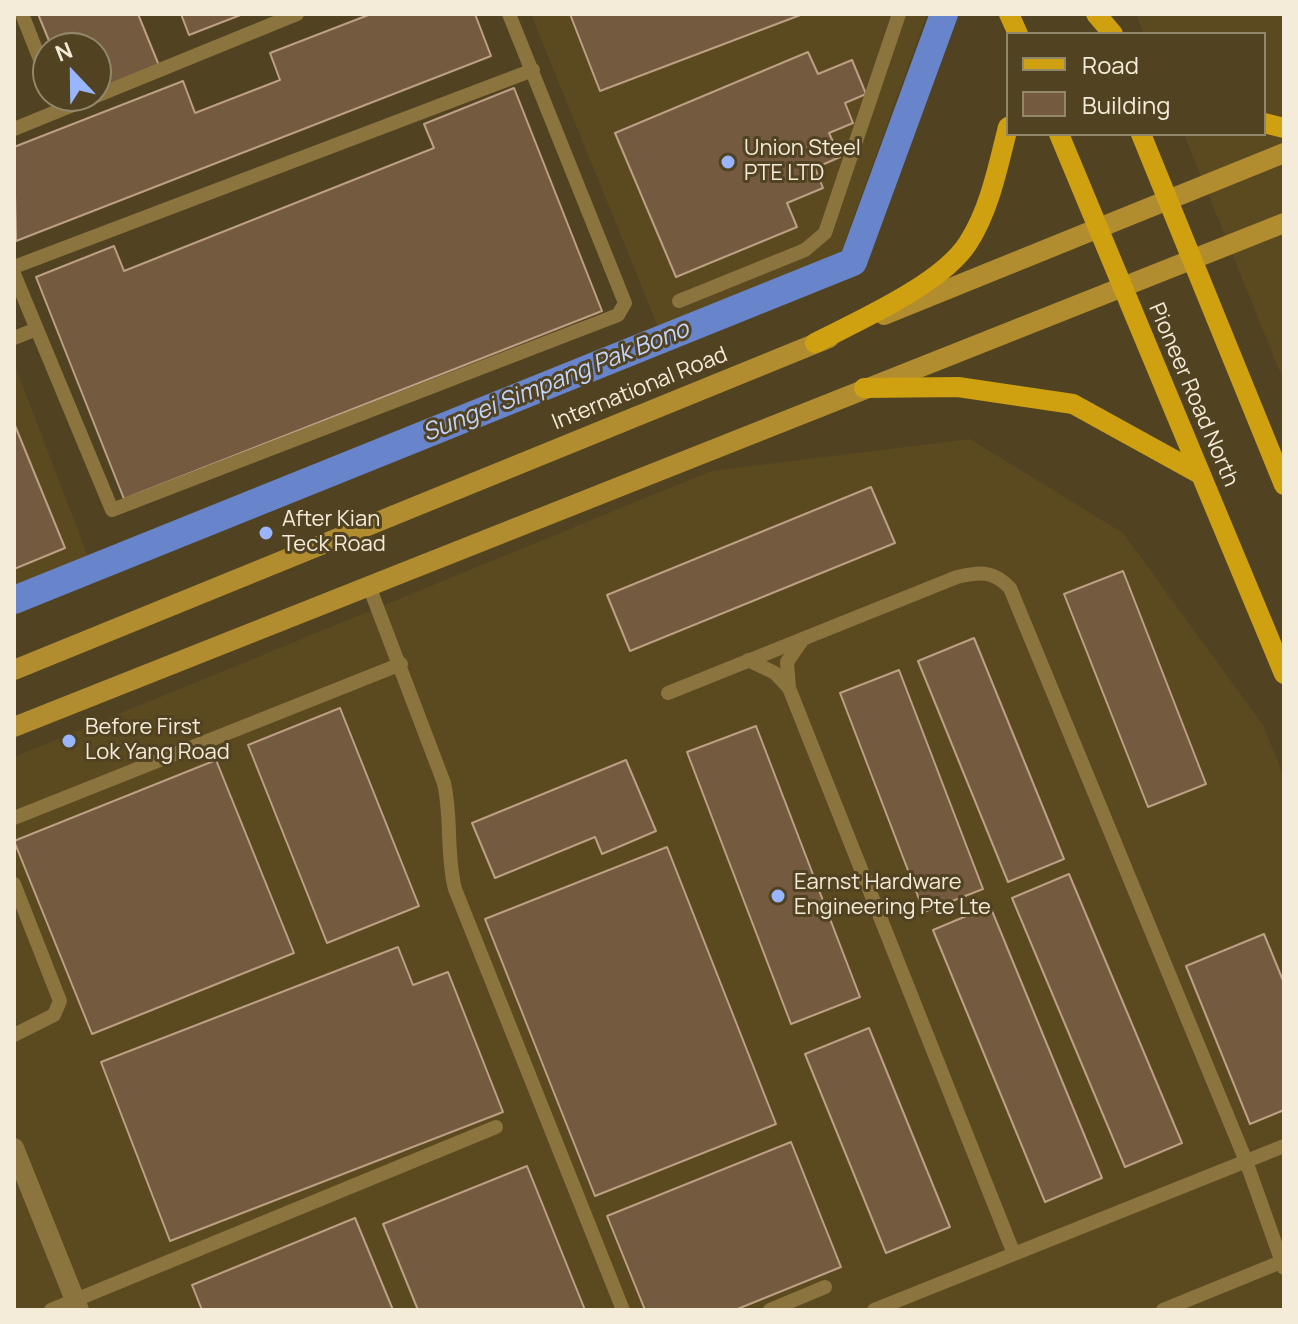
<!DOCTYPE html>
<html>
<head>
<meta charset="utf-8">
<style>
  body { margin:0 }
  #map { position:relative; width:1298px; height:1324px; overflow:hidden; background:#514322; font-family:Manrope,sans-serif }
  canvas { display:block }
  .frame { position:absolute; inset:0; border:16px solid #f4ebd8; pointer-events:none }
  .legend { position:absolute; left:1006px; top:32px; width:260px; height:104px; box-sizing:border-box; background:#514322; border:2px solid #92866b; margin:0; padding:10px 14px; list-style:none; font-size:24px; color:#f4ebd8 }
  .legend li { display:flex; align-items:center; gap:16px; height:40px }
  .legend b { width:40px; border:2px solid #92866b }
  .north { position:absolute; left:32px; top:32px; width:80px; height:80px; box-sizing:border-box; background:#514322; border:2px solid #92866b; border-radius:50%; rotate:338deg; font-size:22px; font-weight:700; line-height:32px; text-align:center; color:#f4ebd8 }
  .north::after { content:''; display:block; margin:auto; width:28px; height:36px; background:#98b5fd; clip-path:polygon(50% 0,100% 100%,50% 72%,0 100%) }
</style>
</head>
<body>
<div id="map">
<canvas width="1298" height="1324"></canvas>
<div class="frame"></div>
<ul class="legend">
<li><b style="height:10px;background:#cfa00f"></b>Road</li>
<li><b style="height:22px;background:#745a3f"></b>Building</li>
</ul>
<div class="north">N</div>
</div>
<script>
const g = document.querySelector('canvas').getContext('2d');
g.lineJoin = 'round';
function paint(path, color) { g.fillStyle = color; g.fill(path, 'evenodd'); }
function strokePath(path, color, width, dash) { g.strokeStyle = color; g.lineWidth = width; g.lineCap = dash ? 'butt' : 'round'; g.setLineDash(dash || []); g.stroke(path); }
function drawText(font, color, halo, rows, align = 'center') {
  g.font = font + ' Manrope,sans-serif'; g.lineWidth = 6; g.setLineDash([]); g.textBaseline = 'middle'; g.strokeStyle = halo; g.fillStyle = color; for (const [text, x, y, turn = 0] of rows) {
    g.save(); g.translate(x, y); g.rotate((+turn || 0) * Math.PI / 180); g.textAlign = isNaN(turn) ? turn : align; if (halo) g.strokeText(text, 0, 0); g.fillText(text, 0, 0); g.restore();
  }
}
const built = new Path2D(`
  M531,14H927L841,252L658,327Z
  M1136,14H1284V382L1184,134H1264V34H1144Z
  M14,363L90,562L14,594Z
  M970,439L1123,533L1263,725L1284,777V1310H14V757L711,471Z`);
const canal = new Path2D(`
  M14,600L853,262L944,14`);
const building = new Path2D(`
  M38,14H138L160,68L96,94V48H52Z
  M181,14H243L189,35Z
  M371,14H475L491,56L16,241L14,147L183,81L195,113L280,80L270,53Z
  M570,14H803L600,91Z
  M808,52L818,74L852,60L866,94L845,103L853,123L829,133L840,157L815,168L823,188L787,203L797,227L676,277L615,133Z
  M514,88L602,311L124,499L36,277L114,246L124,271L434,148L424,124Z
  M14,423L65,548L14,569Z
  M871,487L895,543L630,651L607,595Z
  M1123,571L1206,784L1148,807L1064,594Z
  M974,638L1064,859L1008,882L918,661Z
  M899,670L983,889L924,912L840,693Z
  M340,708L419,906L327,943L248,745Z
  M756,726L860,997L791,1024L687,752Z
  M216,760L294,953L92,1034L14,841Z
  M626,760L656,831L602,854L595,837L495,878L472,823Z
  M667,847L776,1124L595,1196L485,919Z
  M1069,874L1182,1143L1125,1167L1012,898Z
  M990,906L1102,1178L1045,1202L933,930Z
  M1264,934L1284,983V1110L1250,1124L1186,966Z
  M398,947L413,985L448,972L503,1112L170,1241L101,1062Z
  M869,1028L950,1227L886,1253L805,1054Z
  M791,1142L841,1267L735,1310H645L607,1216Z
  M527,1166L585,1310H418L383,1224Z
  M355,1218L393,1310H202L192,1285Z`);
const service = new Path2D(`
  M22,14L48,80
  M96,96L297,14
  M14,129L95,96
  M14,267L533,70
  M14,274L112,510L618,315L625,303L509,14
  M679,301L805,250L825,233L899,14
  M14,338L34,330
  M369,586L444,783C452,818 446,854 455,889L623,1310
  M803,639L787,662L789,688L1014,1254
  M748,660L775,673L789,688
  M668,693L957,577C980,572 993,570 1010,588L1246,1161L1284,1268
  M14,818L401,664
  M14,884L60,1001L54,1015L14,1035
  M51,1310L496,1127
  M770,1310L825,1287
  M874,1310L1284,1146
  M1163,1310L1281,1262`);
const minor = new Path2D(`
  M14,1148L79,1310`);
const secondary = new Path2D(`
  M884,315L1284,153
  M14,670L829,338
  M14,727L1284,223`);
const primary = new Path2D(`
  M1009,14L1018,34
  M1096,14L1113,34
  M1264,123L1284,128
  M1059,134L1284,674
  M1141,134L1284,485
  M815,343C858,321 942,284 968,243C990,209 998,166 1008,127
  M864,388L958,387L1073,404L1198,473`);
const markers = [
  [728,162,8,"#98b5fd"],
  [266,533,8,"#98b5fd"],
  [69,741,8,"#98b5fd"],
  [778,896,8,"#98b5fd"]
];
const poiNames = [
  ["Union Steel",744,149],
  ["PTE LTD",744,174],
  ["After Kian",282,520],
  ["Teck Road",282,545],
  ["Before First",85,728],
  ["Lok Yang Road",85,753],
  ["Earnst Hardware",794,883],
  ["Engineering Pte Lte",794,908]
];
const streetNames = [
  ["International Road",640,389,-22],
  ["Pioneer Road North",1193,395,67]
];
const waterNames = [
  ["Sungei Simpang Pak Bono",556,382,-22]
];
paint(built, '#5b4920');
strokePath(canal, '#6884cb', 28);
paint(building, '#745a3f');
strokePath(building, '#bda083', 2);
strokePath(service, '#8b743e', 14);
strokePath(minor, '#8b743e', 20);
strokePath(secondary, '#b28d2f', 20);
strokePath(primary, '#cfa00f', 20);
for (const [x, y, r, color] of markers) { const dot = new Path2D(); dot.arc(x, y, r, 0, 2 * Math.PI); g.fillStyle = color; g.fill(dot); strokePath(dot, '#514322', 3); }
drawText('22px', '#f4ebd8', '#514322', poiNames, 'left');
drawText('22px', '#f4ebd8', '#514322', streetNames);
drawText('italic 24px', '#c4d5fc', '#514322', waterNames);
</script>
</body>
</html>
